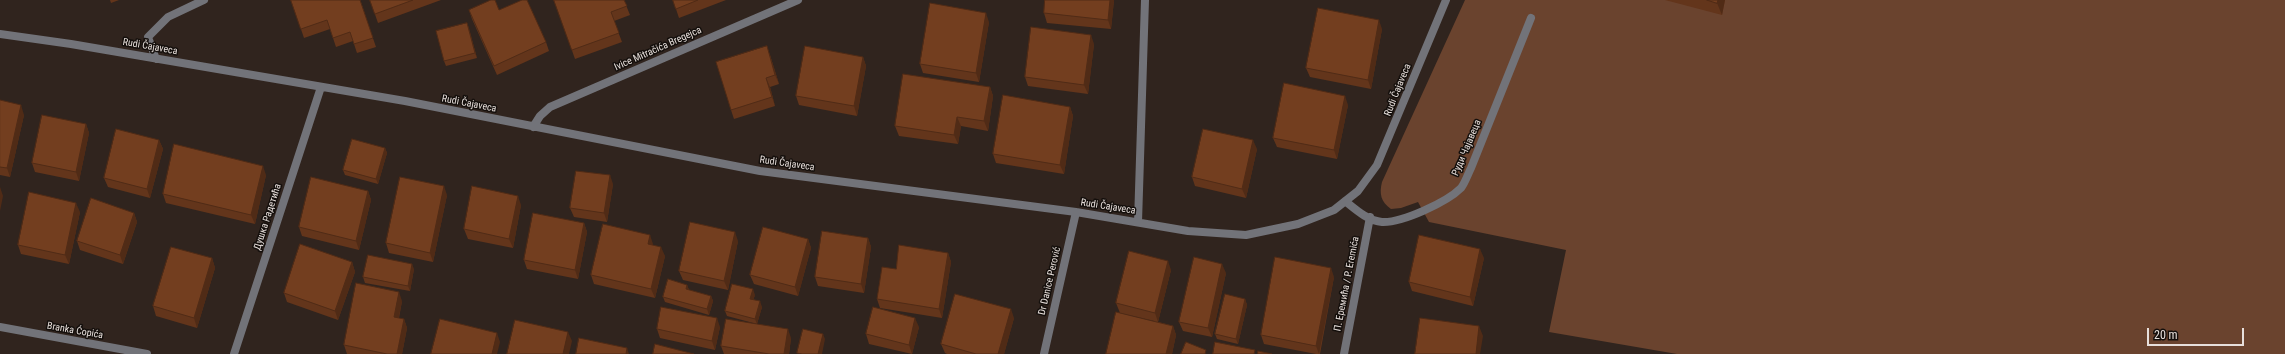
<!DOCTYPE html>
<html>
<head>
<meta charset="utf-8">
<style>
  body { margin:0 }
  #map { position:relative; width:2285px; height:354px; overflow:hidden; background:#30241e; font-family:"Roboto Condensed",sans-serif }
  canvas { display:block }
  .scale { position:absolute; left:2147px; top:328px; width:97px; height:18px; box-sizing:border-box; border:2px solid #e7dfdb; border-top:0; padding-left:5px; font-size:12px; line-height:14px; white-space:nowrap; color:#e7dfdb; -webkit-text-stroke:3px #140f0c; paint-order:stroke }
</style>
</head>
<body>
<div id="map">
<canvas width="2285" height="354"></canvas>
<div class="scale">20 m</div>
</div>
<script>
const g = document.querySelector('canvas').getContext('2d');
g.lineJoin = 'round';
function paint(path, color) { g.fillStyle = color; g.fill(path, 'evenodd'); }
function strokePath(path, color, width, dash) { g.strokeStyle = color; g.lineWidth = width; g.lineCap = dash ? 'butt' : 'round'; g.setLineDash(dash || []); g.stroke(path); }
function drawText(font, color, halo, rows, align = 'center') {
  g.font = font + ' "Roboto Condensed",sans-serif'; g.lineWidth = 3; g.setLineDash([]); g.textBaseline = 'middle'; g.strokeStyle = halo; g.fillStyle = color; for (const [text, x, y, turn = 0] of rows) {
    g.save(); g.translate(x, y); g.rotate((+turn || 0) * Math.PI / 180); g.textAlign = isNaN(turn) ? turn : align; if (halo) g.strokeText(text, 0, 0); g.fillText(text, 0, 0); g.restore();
  }
}
const green = new Path2D(`
  M1465,0H2285V354H1677L1549,332L1566,250L1429,222L1418,202L1401,208L1391,209C1381,202 1379,194 1382,182Z`);
const street = new Path2D(`
  M0,34L71,44L405,101L760,171L1076,212L1188,231L1246,235L1298,224L1334,210L1358,191L1377,165L1446,0
  M156,59L148,37L168,17L204,0
  M533,127L540,116L550,107L798,0
  M1345,201C1355,209 1368,221 1382,222C1402,223 1447,202 1461,188C1465,183 1468,174 1471,168L1531,18
  M1138,222L1145,0
  M0,327L147,354
  M234,354L321,87
  M1044,354L1076,212
  M1344,354L1370,217`);
const wall = new Path2D(`
  M110,0H119L111,3Z
  M291,0H360L376,47L357,53L353,41L336,47L330,29L304,38Z
  M370,0H441L378,23Z
  M554,0H624L630,15L614,21L622,42L575,59Z
  M673,0H726L679,18Z
  M1045,0H1114L1111,29L1047,23L1044,13Z
  M1665,0H1725L1722,15Z
  M469,10H499L546,42L549,51L497,75L472,19Z
  M989,22L979,82L923,73L920,64Z
  M467,23L477,58L446,66L444,61Z
  M1382,29L1371,89L1310,77L1306,68Z
  M1094,44L1088,94L1028,86L1025,77Z
  M770,55L779,84L770,87L775,106L734,119L731,110Z
  M863,57L866,66L857,116L799,105L796,96Z
  M990,87L993,96L988,131L961,126L958,144L899,136L895,126Z
  M0,100L24,115L10,177L0,175Z
  M1348,105L1337,159L1277,147L1273,138Z
  M1070,107L1073,116L1064,174L996,163L993,154Z
  M86,124L89,133L79,181L35,172L32,163Z
  M159,140L163,149L150,198L108,187L104,178Z
  M385,148L387,153L378,184L345,175L343,170Z
  M1257,149L1246,198L1195,186L1192,177Z
  M266,175L255,224L166,203L163,194Z
  M613,184L607,222L574,217L570,208Z
  M368,191L371,200L359,250L302,236L299,227Z
  M447,195L433,262L389,253L386,243Z
  M521,205L513,248L468,239L464,229Z
  M80,212L69,264L21,254L18,245Z
  M134,213L137,222L123,264L80,250L77,241Z
  M584,223L587,232L578,279L527,269L524,260Z
  M868,238L871,247L864,293L818,286L815,277Z
  M808,239L811,248L798,296L754,284L750,275Z
  M738,241L728,290L683,280L679,271Z
  M653,244V245L665,256L655,298L594,284L591,275Z
  M948,253L951,262L942,318L880,308L877,299L896,269Z
  M212,258L215,268L197,328L156,316L153,306Z
  M1484,258L1473,306L1412,291L1409,282Z
  M352,262L355,272L338,320L287,302L284,293Z
  M414,269L410,291L365,283L363,277Z
  M1171,270L1158,322L1173,326L1176,335L1172,354H1106L1154,321L1120,313L1116,303Z
  M1226,273L1212,337L1183,331L1179,322Z
  M1334,277L1320,354H1316L1264,344L1261,335Z
  M687,285L689,290L711,296L713,301L709,315L665,302L663,297Z
  M755,295L753,300L762,307L757,324L727,316L725,311Z
  M1245,299L1247,305L1238,344L1217,339L1215,334Z
  M402,301L399,318L404,319L407,328L402,354H347L344,345Z
  M1014,318L1004,354H947L945,353L941,344Z
  M720,327L715,350L660,338L657,329Z
  M919,327L912,354L869,344L866,334Z
  M791,338L789,354H724L721,346Z`);
const shadedWall = new Path2D(`
  M1110,0H1114L1111,29L1108,20Z
  M1718,0H1725L1722,15L1717,3Z
  M986,13L989,22L979,82L976,73Z
  M1379,20L1382,29L1371,89L1368,80Z
  M467,23L469,28L477,58L475,53Z
  M1091,35L1094,44L1088,94L1084,85Z
  M767,46L770,55L779,84L775,75Z
  M863,57L866,66L857,116L854,106Z
  M766,78L770,87L775,106L772,97Z
  M990,87L993,96L988,131L984,121Z
  M1345,96L1348,105L1337,159L1334,150Z
  M21,105L24,115L10,177L7,168Z
  M1070,107L1073,116L1064,174L1060,165Z
  M957,117L961,126L958,144L954,135Z
  M86,124L89,133L79,181L76,172Z
  M159,140L163,149L150,198L147,189Z
  M1253,140L1257,149L1246,198L1242,189Z
  M385,148L387,153L378,184L376,179Z
  M263,166L266,175L255,224L251,215Z
  M610,175L613,184L607,222L604,213Z
  M444,186L447,195L433,262L430,253Z
  M0,187L3,196L0,211Z
  M368,191L371,200L359,250L356,241Z
  M518,196L521,205L513,248L509,239Z
  M76,203L80,212L69,264L65,255Z
  M134,213L137,222L123,264L120,255Z
  M584,223L587,232L578,279L575,270Z
  M735,232L738,241L728,290L724,281Z
  M650,235L653,244L651,253L648,244Z
  M868,238L871,247L864,293L861,284Z
  M808,239L811,248L798,296L795,287Z
  M661,247L665,256L655,298L651,289Z
  M1480,249L1484,258L1473,306L1470,297Z
  M948,253L951,262L942,318L939,309Z
  M212,258L215,268L197,328L194,318Z
  M1168,261L1171,270L1158,322L1155,313Z
  M352,262L355,272L338,320L335,311Z
  M412,264L414,269L410,291L408,286Z
  M1222,264L1226,273L1212,337L1208,328Z
  M1331,268L1334,277L1319,354L1316,346Z
  M687,285L689,290L686,289Z
  M753,289L755,295L752,304L750,299Z
  M399,292L402,301L397,326L394,317Z
  M711,296L713,301L709,315L707,309Z
  M1245,299L1247,305L1238,344L1236,339Z
  M760,301L762,307L757,324L755,319Z
  M1011,309L1014,318L1004,354H998Z
  M717,318L720,327L715,350L712,341Z
  M915,318L919,327L912,354L909,345Z
  M404,319L407,328L402,354H397Z
  M1173,326L1176,335L1172,354H1166Z
  M1479,326L1483,336L1480,354H1476Z
  M788,329L791,338L789,354H784Z
  M568,332L572,341L569,354H563Z
  M497,333L500,342L497,354H492Z
  M823,334L825,339L822,354H818Z
  M627,348L629,354H626Z`);
const building = new Path2D(`
  M291,0H360L373,38L354,44L350,32L333,38L327,20L301,29Z
  M370,0H413L375,14Z
  M491,0H495L499,10L522,0H527L546,42L494,66L469,10Z
  M554,0H624L627,6L611,12L619,33L572,50Z
  M673,0H698L676,9Z
  M1045,0H1110L1108,20L1044,13Z
  M1707,0H1718L1717,3Z
  M930,3L986,13L976,73L920,64Z
  M1318,8L1379,20L1368,80L1306,68Z
  M467,23L475,53L444,61L436,31Z
  M1031,27L1091,35L1084,85L1025,77Z
  M767,46L775,75L766,78L772,97L731,110L716,62Z
  M805,46L863,57L854,106L796,96Z
  M903,74L990,87L984,121L957,117L954,135L895,126Z
  M1284,83L1345,96L1334,150L1273,138Z
  M1003,95L1070,107L1060,165L993,154Z
  M0,100L21,105L7,168L0,167Z
  M42,115L86,124L76,172L32,163Z
  M116,129L159,140L147,189L104,178Z
  M1203,129L1253,140L1242,189L1192,177Z
  M352,139L385,148L376,179L343,170Z
  M174,144L263,166L251,215L163,194Z
  M576,171L610,175L604,213L570,208Z
  M311,177L368,191L356,241L299,227Z
  M400,177L444,186L430,253L386,243Z
  M472,186L518,196L509,239L464,229Z
  M29,192L76,203L65,255L18,245Z
  M91,198L134,213L120,255L77,241Z
  M533,213L584,223L575,270L524,260Z
  M690,222L735,232L724,281L679,271Z
  M603,224L650,235L648,244L661,247L651,289L591,275Z
  M763,227L808,239L795,287L750,275Z
  M822,231L868,238L861,284L815,277Z
  M1419,235L1480,249L1470,297L1409,282Z
  M300,244L352,262L335,311L284,293Z
  M899,245L948,253L939,309L877,299L882,267L896,269Z
  M171,247L212,258L194,318L153,306Z
  M1129,251L1168,261L1155,313L1116,303Z
  M368,255L412,264L408,286L363,277Z
  M1194,257L1222,264L1208,328L1179,322Z
  M1275,257L1331,268L1316,346L1261,335Z
  M668,279L687,285L686,289L711,296L707,309L663,297Z
  M356,283L399,292L394,317L404,319L397,354H387L344,345Z
  M732,284L753,289L750,299L760,301L755,319L725,311Z
  M955,294L1011,309L998,354H976L941,344Z
  M1225,294L1245,299L1236,339L1215,334Z
  M661,307L717,318L712,341L657,329Z
  M873,307L915,318L909,345L866,334Z
  M1116,312L1173,326L1166,354H1106Z
  M1420,318L1479,326L1476,354H1415Z
  M440,319L497,333L492,354H431Z
  M726,319L788,329L784,354H769L721,346Z
  M515,320L568,332L563,354H507Z
  M803,329L823,334L818,354H802L797,353Z
  M579,338L627,348L626,354H576Z
  M1186,342L1206,350L1205,354H1181Z
  M1215,342L1255,350L1254,354H1213Z
  M655,344L694,354H653Z
  M1258,351L1272,354H1258Z`);
const streetNames = [
  ["Rudi Čajaveca",150,47,10],
  ["Ivice Mitračića Bregejca",658,49,-24],
  ["Rudi Čajaveca",1398,90,-68],
  ["Rudi Čajaveca",469,104,11],
  ["Руди Чајавеца",1467,148,-67],
  ["Rudi Čajaveca",787,164,8],
  ["Rudi Čajaveca",1108,207,9],
  ["Душка Радетића",268,217,-72],
  ["Dr Danice Perović",1050,281,-77],
  ["П. Еремића / P. Eremića",1347,284,-79],
  ["Branka Ćopića",75,331,10]
];
paint(green, '#6a432e');
strokePath(street, '#727379', 8);
paint(wall, '#63351b');
paint(shadedWall, '#502b16');
paint(building, '#733e1f');
strokePath(building, '#502b16', 1);
drawText('10px', '#e7dfdb', '#140f0c', streetNames);
</script>
</body>
</html>
